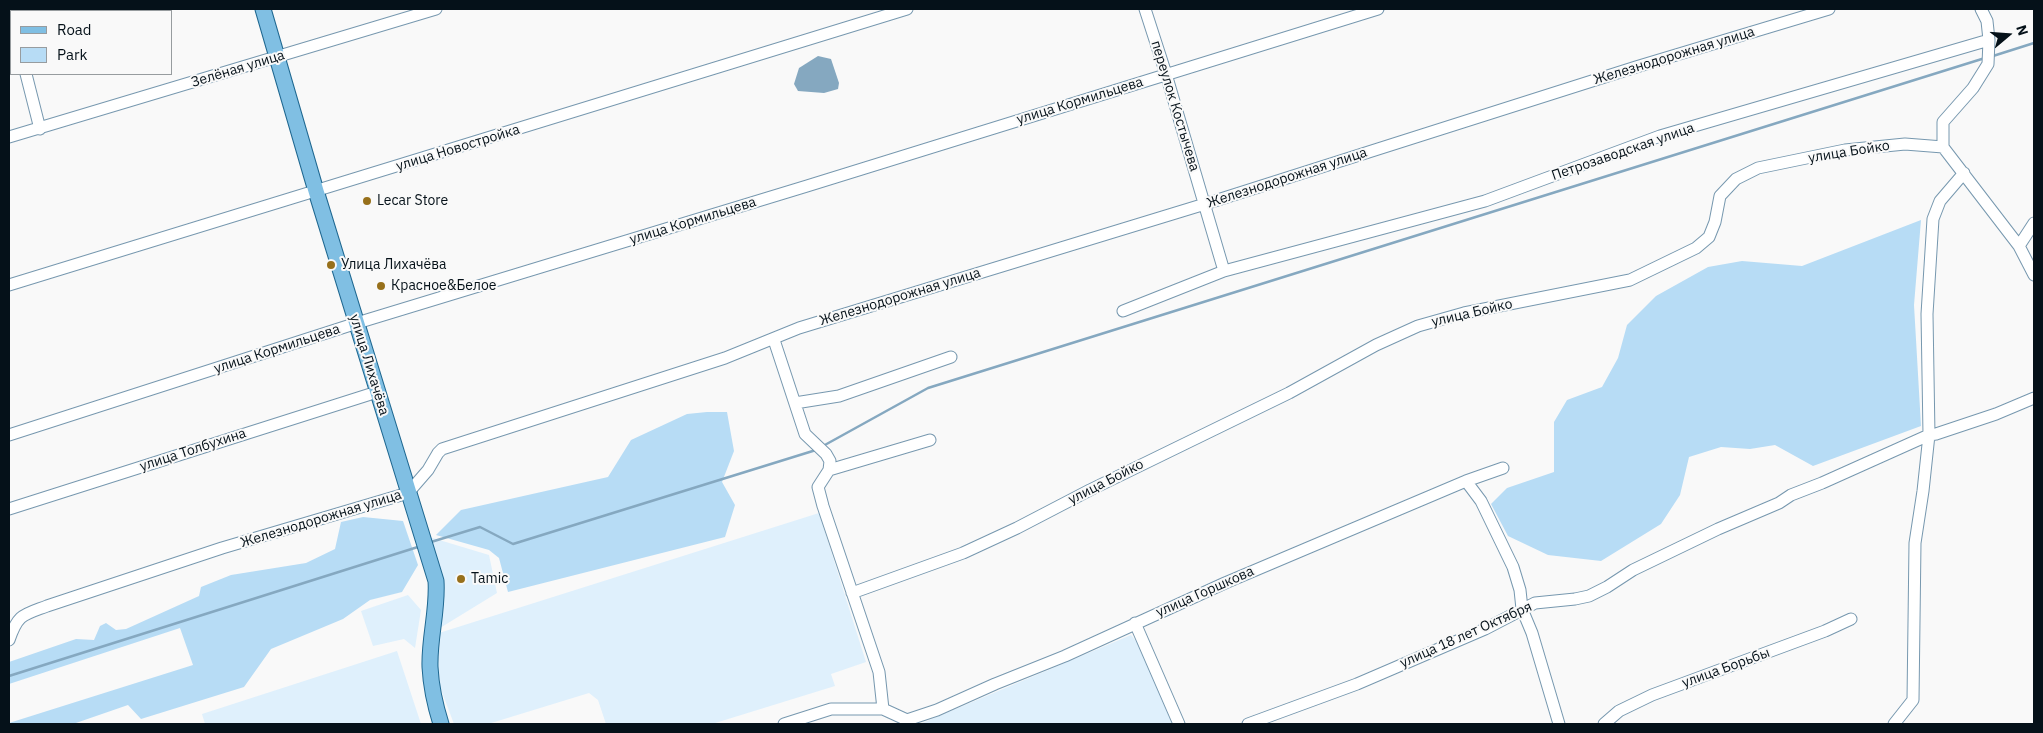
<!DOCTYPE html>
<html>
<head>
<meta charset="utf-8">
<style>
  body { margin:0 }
  #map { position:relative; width:2043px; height:733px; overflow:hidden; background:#f9f9f9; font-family:"IBM Plex Sans",sans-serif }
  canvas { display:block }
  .frame { position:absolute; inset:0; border:10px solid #051119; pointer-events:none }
  .legend { position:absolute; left:10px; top:10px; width:162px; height:65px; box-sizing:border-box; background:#f9f9f9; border:1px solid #979c9f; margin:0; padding:6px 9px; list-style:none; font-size:15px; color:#051119 }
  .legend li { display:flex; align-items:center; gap:10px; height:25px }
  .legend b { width:25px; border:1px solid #979c9f }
  .north { position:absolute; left:1983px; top:10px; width:50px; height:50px; -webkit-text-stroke:4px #f9f9f9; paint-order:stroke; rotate:72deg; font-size:14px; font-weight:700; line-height:20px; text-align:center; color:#051119 }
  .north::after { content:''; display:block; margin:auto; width:18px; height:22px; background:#051119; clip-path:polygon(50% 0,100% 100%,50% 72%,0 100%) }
</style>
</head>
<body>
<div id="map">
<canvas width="2043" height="733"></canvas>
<div class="frame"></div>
<ul class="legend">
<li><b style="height:6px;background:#80bfe3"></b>Road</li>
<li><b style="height:14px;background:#b7dcf5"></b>Park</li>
</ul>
<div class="north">N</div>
</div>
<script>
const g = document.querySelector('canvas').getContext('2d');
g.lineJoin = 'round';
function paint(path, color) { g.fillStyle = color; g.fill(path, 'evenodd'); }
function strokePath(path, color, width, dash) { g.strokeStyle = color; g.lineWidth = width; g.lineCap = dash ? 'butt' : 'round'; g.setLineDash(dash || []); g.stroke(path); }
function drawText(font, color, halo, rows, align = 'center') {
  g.font = font + ' "IBM Plex Sans",sans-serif'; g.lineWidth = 4; g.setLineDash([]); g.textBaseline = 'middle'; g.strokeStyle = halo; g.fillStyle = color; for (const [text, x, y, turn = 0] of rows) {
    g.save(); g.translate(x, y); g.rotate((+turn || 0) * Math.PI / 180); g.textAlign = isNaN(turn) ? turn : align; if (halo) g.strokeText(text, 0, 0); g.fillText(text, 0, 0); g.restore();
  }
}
const built = new Path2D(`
  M819,513L866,662L831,674L835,686L712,724H606L598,700L589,693L488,724H454L437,679L439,633Z
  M426,536L489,555L497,593L440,628L441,591Z
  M408,595L421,610L415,648L404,639L373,646L361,611Z
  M1131,635L1144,651L1172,724H920Z
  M397,651L421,724H205L202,714Z`);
const green = new Path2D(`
  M1921,220L1914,305L1921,426L1813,466L1775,445L1750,449L1721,447L1689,457L1680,495L1661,524L1601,561L1548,555L1508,536L1491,504L1507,488L1554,472V422L1567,400L1602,387L1618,358L1627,325L1656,296L1708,267L1742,261L1802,266Z
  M707,412H727L734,451L722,482L735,505L725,537L508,592L499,558L489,550L436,535L461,510L608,477L631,440L687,414Z
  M363,517L403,521L418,565L402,592L370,600L343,619L271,649L244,687L141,719L128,705L73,724H9V723L193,665L180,628L9,684V662L76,639L94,640L100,626L106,623L116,630L126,629L199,596L201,587L231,575L306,563L335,549L341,522Z`);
const water = new Path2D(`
  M818,56L831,59L839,83L838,89L824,93L798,91L794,84L799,68Z`);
const stream = new Path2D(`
  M1993,56L2034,43
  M823,446L928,388L1985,58
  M431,542L480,527L513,544L816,450
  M9,676L421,546`);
const minor = new Path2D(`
  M1145,9L1166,74L1224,271
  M26,74L40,129
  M9,137L436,9
  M1943,147V122L1973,88L1988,64L1989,40
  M2019,246L2034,275
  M9,285L907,9
  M1123,311L1224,271L1485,201L1660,136L1989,40L1987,21L1981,9
  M774,340L805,434L826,454L830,461L829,470L818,487L823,506L879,672L883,709L907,720L909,724
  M795,403L839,396L951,357
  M9,435L357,323L807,186L1378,9
  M829,470L930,440
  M1466,481L1481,501L1513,567L1520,590L1522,609L1532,633L1559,724
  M9,509L377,392
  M852,593L963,553L1017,528L1090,490L1289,393L1376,345L1418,326L1464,313L1630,280L1696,248L1709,237L1715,222L1720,196L1736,179L1758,168L1845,150L1905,144L1943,147L2019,246L2034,223
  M1135,623L1179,724
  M9,640C18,614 23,615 47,606L222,548L408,493L428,470L438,453L442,449L725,358L799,328L1205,204L1636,67L1829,9
  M907,720L937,710L995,684L1065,656L1225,583L1466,481L1503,468
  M784,724L831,709H883
  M1248,724L1357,684L1485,629L1535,603L1575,599L1589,596L1607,587L1633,570L1718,529L1779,503L1791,495L1822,483L1929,435L1936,434L1996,414L2034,398
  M1604,724L1619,711L1652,695L1825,631L1851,619
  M1894,724L1913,700L1915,543L1923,491L1929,435L1927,314L1933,219L1940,201L1964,173`);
const major = new Path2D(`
  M263,9L316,191L436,581C438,610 429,638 430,667C431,687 435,705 441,724`);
const markers = [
  [367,201,5,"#97701b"],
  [331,265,5,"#97701b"],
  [381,286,5,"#97701b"],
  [461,579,5,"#97701b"]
];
const streetNames = [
  ["Железнодорожная улица",1674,56,-17],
  ["Зелёная улица",238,69,-17],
  ["улица Кормильцева",1080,101,-17],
  ["переулок Костычева",1175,106,73],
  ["улица Новостройка",458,148,-17],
  ["Петрозаводская улица",1623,152,-19],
  ["улица Бойко",1849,152,-9],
  ["Железнодорожная улица",1287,178,-18],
  ["улица Кормильцева",693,221,-17],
  ["Железнодорожная улица",900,297,-17],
  ["улица Бойко",1472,313,-13],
  ["улица Кормильцева",277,349,-18],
  ["улица Лихачёва",369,365,73],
  ["улица Толбухина",193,450,-18],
  ["улица Бойко",1106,482,-27],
  ["Железнодорожная улица",321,519,-17],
  ["улица Горшкова",1205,592,-24],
  ["улица 18 лет Октября",1466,635,-24],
  ["улица Борьбы",1726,668,-20]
];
const poiNames = [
  ["Lecar Store",377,201],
  ["Улица Лихачёва",341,265],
  ["Красное&Белое",391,286],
  ["Tamic",471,579]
];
paint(built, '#dff0fc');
paint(green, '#b7dcf5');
paint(water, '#85a8c0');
strokePath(stream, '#85a8c0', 2.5);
strokePath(minor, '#7798af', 13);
strokePath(major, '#1e6790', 17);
strokePath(minor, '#fff', 11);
strokePath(major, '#80bfe3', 15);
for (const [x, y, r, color] of markers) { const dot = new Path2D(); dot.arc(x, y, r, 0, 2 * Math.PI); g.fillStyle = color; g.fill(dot); strokePath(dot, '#f9f9f9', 2); }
drawText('14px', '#051119', '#f9f9f9', streetNames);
drawText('14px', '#051119', '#f9f9f9', poiNames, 'left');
</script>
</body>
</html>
